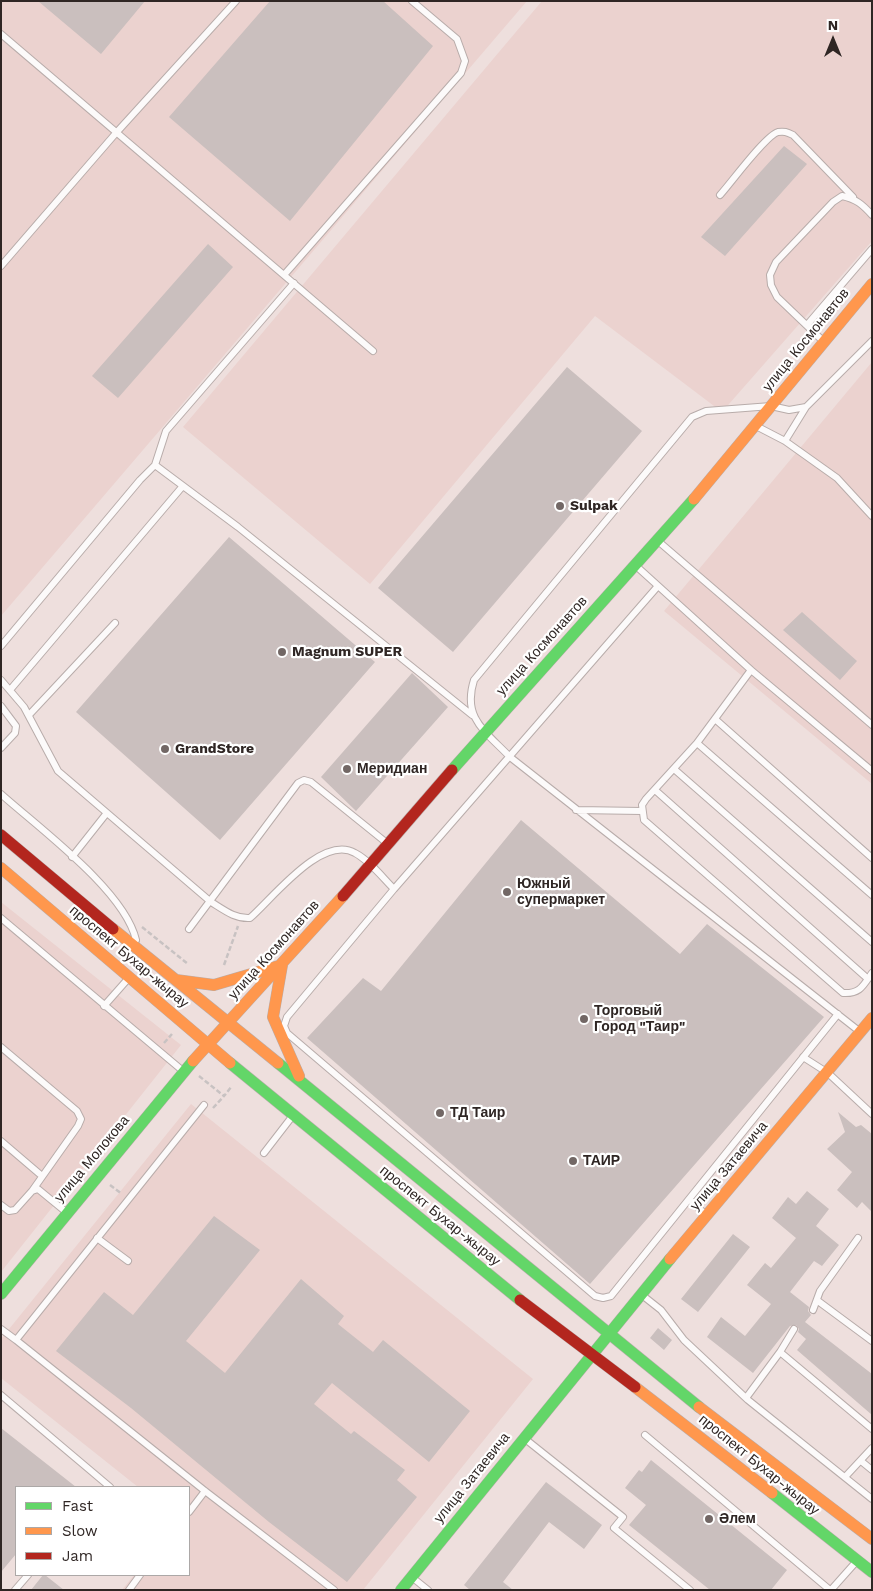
<!DOCTYPE html>
<html>
<head>
<meta charset="utf-8">
<style>
  body { margin:0 }
  #map { position:relative; width:873px; height:1591px; overflow:hidden; background:#eedfdd; font-family:"Work Sans",sans-serif }
  canvas { display:block }
  .frame { position:absolute; inset:0; border:2px solid #2f2624; pointer-events:none }
  .legend { position:absolute; left:15px; top:1486px; width:175px; height:90px; box-sizing:border-box; background:#fff; border:1px solid #aca8a7; margin:0; padding:6px 9px; list-style:none; font-size:15px; color:#2f2624 }
  .legend li { display:flex; align-items:center; gap:10px; height:25px }
  .legend b { width:25px; border:1px solid #aca8a7 }
  .north { position:absolute; left:808px; top:15px; width:50px; height:50px; -webkit-text-stroke:4px #fff; paint-order:stroke; rotate:0deg; font-size:14px; font-weight:700; line-height:20px; text-align:center; color:#2f2624 }
  .north::after { content:''; display:block; margin:auto; width:18px; height:22px; background:#2f2624; clip-path:polygon(50% 0,100% 100%,50% 72%,0 100%) }
</style>
</head>
<body>
<div id="map">
<canvas width="873" height="1591"></canvas>
<div class="frame"></div>
<ul class="legend">
<li><b style="height:6px;background:#63d668"></b>Fast</li>
<li><b style="height:6px;background:#ff974d"></b>Slow</li>
<li><b style="height:6px;background:#b3261e"></b>Jam</li>
</ul>
<div class="north">N</div>
</div>
<script>
const g = document.querySelector('canvas').getContext('2d');
g.lineJoin = 'round';
function paint(path, color) { g.fillStyle = color; g.fill(path, 'evenodd'); }
function strokePath(path, color, width, dash) { g.strokeStyle = color; g.lineWidth = width; g.lineCap = dash ? 'butt' : 'round'; g.setLineDash(dash || []); g.stroke(path); }
function drawText(font, color, halo, rows, align = 'center') {
  g.font = font + ' "Work Sans",sans-serif'; g.lineWidth = 4.5; g.setLineDash([]); g.textBaseline = 'middle'; g.strokeStyle = halo; g.fillStyle = color; for (const [text, x, y, turn = 0] of rows) {
    g.save(); g.translate(x, y); g.rotate((+turn || 0) * Math.PI / 180); g.textAlign = isNaN(turn) ? turn : align; if (halo) g.strokeText(text, 0, 0); g.fillText(text, 0, 0); g.restore();
  }
}
const built = new Path2D(`
  M1,1H527L1,616Z
  M542,1H872V241L722,412L595,316L370,584L183,427Z
  M872,362V784L664,611Z
  M1,902L181,1045L1,1272Z
  M191,1104L533,1379L363,1590H122L134,1575H189V1487H138L1,1378V1339Z`);
const building = new Path2D(`
  M38,1H145L101,54Z
  M270,1H383L433,46L290,221L169,117Z
  M784,146L807,164L725,256L701,237Z
  M208,244L233,267L118,398L92,376Z
  M567,367L642,431L453,652L378,588Z
  M229,537L375,662L220,840L76,712Z
  M802,612L857,661L840,680L783,630Z
  M412,673L448,707L356,811L321,777Z
  M521,820L680,954L707,924L824,1017L590,1284L307,1038L363,978L381,991Z
  M838,1112L856,1127L861,1125L872,1134V1212L862,1202L857,1208L837,1190L852,1172L827,1149L845,1132Z
  M807,1191L829,1209L816,1226L839,1245L822,1266L814,1261L790,1292L809,1307L808,1311L811,1315L805,1322L872,1374V1415L797,1350L806,1339L798,1332L799,1329L796,1325L790,1326L753,1373L707,1337L721,1317L745,1336L771,1304L747,1285L765,1263L771,1268L796,1238L772,1218L788,1197L796,1204Z
  M214,1216L260,1250L186,1341L225,1373L301,1279L344,1316L338,1324L373,1352L383,1340L470,1411L429,1462L332,1383L314,1404L351,1434L354,1431L405,1470L397,1480L417,1497L347,1582L269,1522L131,1408L56,1351L104,1292L133,1315Z
  M733,1234L750,1247L698,1312L681,1299Z
  M658,1328L672,1340L664,1350L650,1338Z
  M1,1428L76,1487H16V1554L1,1572Z
  M651,1460L787,1570L771,1590H710L629,1525L646,1505L625,1488L639,1470L642,1472Z
  M546,1482L602,1525L584,1549L549,1522L503,1582L513,1590H470L464,1585Z
  M43,1575H45L64,1590H31Z`);
const path = new Path2D(`
  M142,927L188,964
  M224,965L238,926
  M164,1043L172,1034
  M199,1076L224,1096L232,1086
  M213,1108L224,1096
  M110,1185L122,1194`);
const lane = new Path2D(`
  M1,34L373,351
  M720,195C731,183 765,136 778,132C784,131 787,132 793,135L853,197
  M1,266L116,133L236,1
  M284,275L461,73L465,61L457,39L412,1
  M807,325L872,249
  M823,341L777,297L771,285L770,275L776,262L833,202L842,196C856,199 862,204 872,215
  M758,427L785,441L837,478L872,516
  M785,441L806,407
  M155,465L166,431L294,283
  M658,541L872,725
  M635,565L751,670L872,771
  M1,646L140,480L155,465L238,527L472,715
  M751,670L697,743L646,799L642,805L644,820L843,993C860,994 863,986 872,973
  M1,680L24,707L58,771L211,902C224,910 235,919 250,918C273,898 322,834 355,853C370,861 382,877 394,889L287,1017L284,1026L287,1033L595,1296L603,1298L611,1296L838,1014
  M10,690L182,487
  M1,706L16,726L15,733L1,748
  M29,715L115,623
  M715,719L872,858
  M697,743L872,895
  M674,769L872,942
  M655,790L868,979
  M1,794C39,828 125,891 136,940
  M576,810L642,811
  M72,857L106,814
  M394,889L658,586
  M1,918L183,1071
  M189,929L298,783L304,780L311,782L388,844
  M104,1006L127,980
  M859,1031L510,757C485,731 462,718 474,680L692,417L706,411L771,406L789,410L806,407L872,341
  M1,1047L77,1111L81,1119L78,1126L32,1191
  M803,1057L828,1073L872,1114
  M204,1105L16,1340L205,1491L334,1590
  M1,1141L42,1176
  M264,1153L291,1118
  M689,1199L706,1215
  M1,1205L9,1211L15,1210L32,1191L38,1189L66,1212
  M97,1238L128,1261
  M642,1295L661,1310L684,1340L748,1400L872,1499
  M818,1301L872,1341
  M813,1310L820,1291L858,1238
  M1,1329L16,1340
  M780,1352L794,1329
  M1,1395L110,1487
  M746,1398L780,1352L872,1429
  M645,1435L830,1590
  M524,1438L623,1517L614,1528L690,1590
  M861,1461L872,1470
  M845,1477L872,1448
  M189,1512L205,1491
  M413,1578L428,1590
  M15,1590L28,1575
  M129,1590L140,1575
  M831,1590L855,1563`);
const fast = new Path2D(`
  M452,770L694,499
  M230,1063L520,1300
  M278,1063L699,1407
  M1,1294L193,1061
  M772,1493L872,1572
  M401,1590L670,1259`);
const slow = new Path2D(`
  M694,499L872,284
  M1,868L230,1063
  M113,929L278,1063
  M176,980L214,985L282,965L273,1017L299,1076
  M193,1061L343,896
  M670,1259L872,1018
  M635,1387L772,1493
  M699,1407L872,1539`);
const jam = new Path2D(`
  M1,835L113,929
  M343,896L452,770
  M520,1300L635,1387`);
const markers = [
  [560,506,5,"#726765"],
  [282,652,5,"#726765"],
  [165,749,5,"#726765"],
  [347,769,5,"#726765"],
  [507,892,5,"#726765"],
  [584,1019,5,"#726765"],
  [440,1113,5,"#726765"],
  [573,1161,5,"#726765"],
  [709,1519,5,"#726765"]
];
const streetNames = [
  ["улица Космонавтов",806,340,-51],
  ["улица Космонавтов",542,646,-48],
  ["улица Космонавтов",274,950,-48],
  ["проспект Бухар-жырау",129,957,40],
  ["улица Молокова",92,1159,-50],
  ["улица Затаевича",729,1166,-50],
  ["проспект Бухар-жырау",440,1216,39],
  ["проспект Бухар-жырау",759,1465,39],
  ["улица Затаевича",472,1478,-51]
];
const poiNames = [
  ["Sulpak",570,506],
  ["Magnum SUPER",292,652],
  ["GrandStore",175,749],
  ["Меридиан",357,769],
  ["Южный",517,884],
  ["супермаркет",517,900],
  ["Торговый",594,1011],
  ["Город \"Таир\"",594,1027],
  ["ТД Таир",450,1113],
  ["ТАИР",583,1161],
  ["Әлем",719,1519]
];
paint(built, '#ebd2cf');
paint(building, '#cabfbe');
strokePath(lane, '#b8acaa', 8);
strokePath(fast, '#b8acaa', 12);
strokePath(slow, '#b8acaa', 12);
strokePath(jam, '#b8acaa', 12);
strokePath(path, '#c8c2c2', 2.5, [5, 2.5]);
strokePath(lane, '#fcfafa', 6);
strokePath(fast, '#63d668', 11);
strokePath(slow, '#ff974d', 11);
strokePath(jam, '#b3261e', 11);
for (const [x, y, r, color] of markers) { const dot = new Path2D(); dot.arc(x, y, r, 0, 2 * Math.PI); g.fillStyle = color; g.fill(dot); strokePath(dot, '#fff', 2); }
drawText('14px', '#2f2624', '#fff', streetNames);
drawText('bold 14px', '#2f2624', '#fff', poiNames, 'left');
</script>
</body>
</html>
